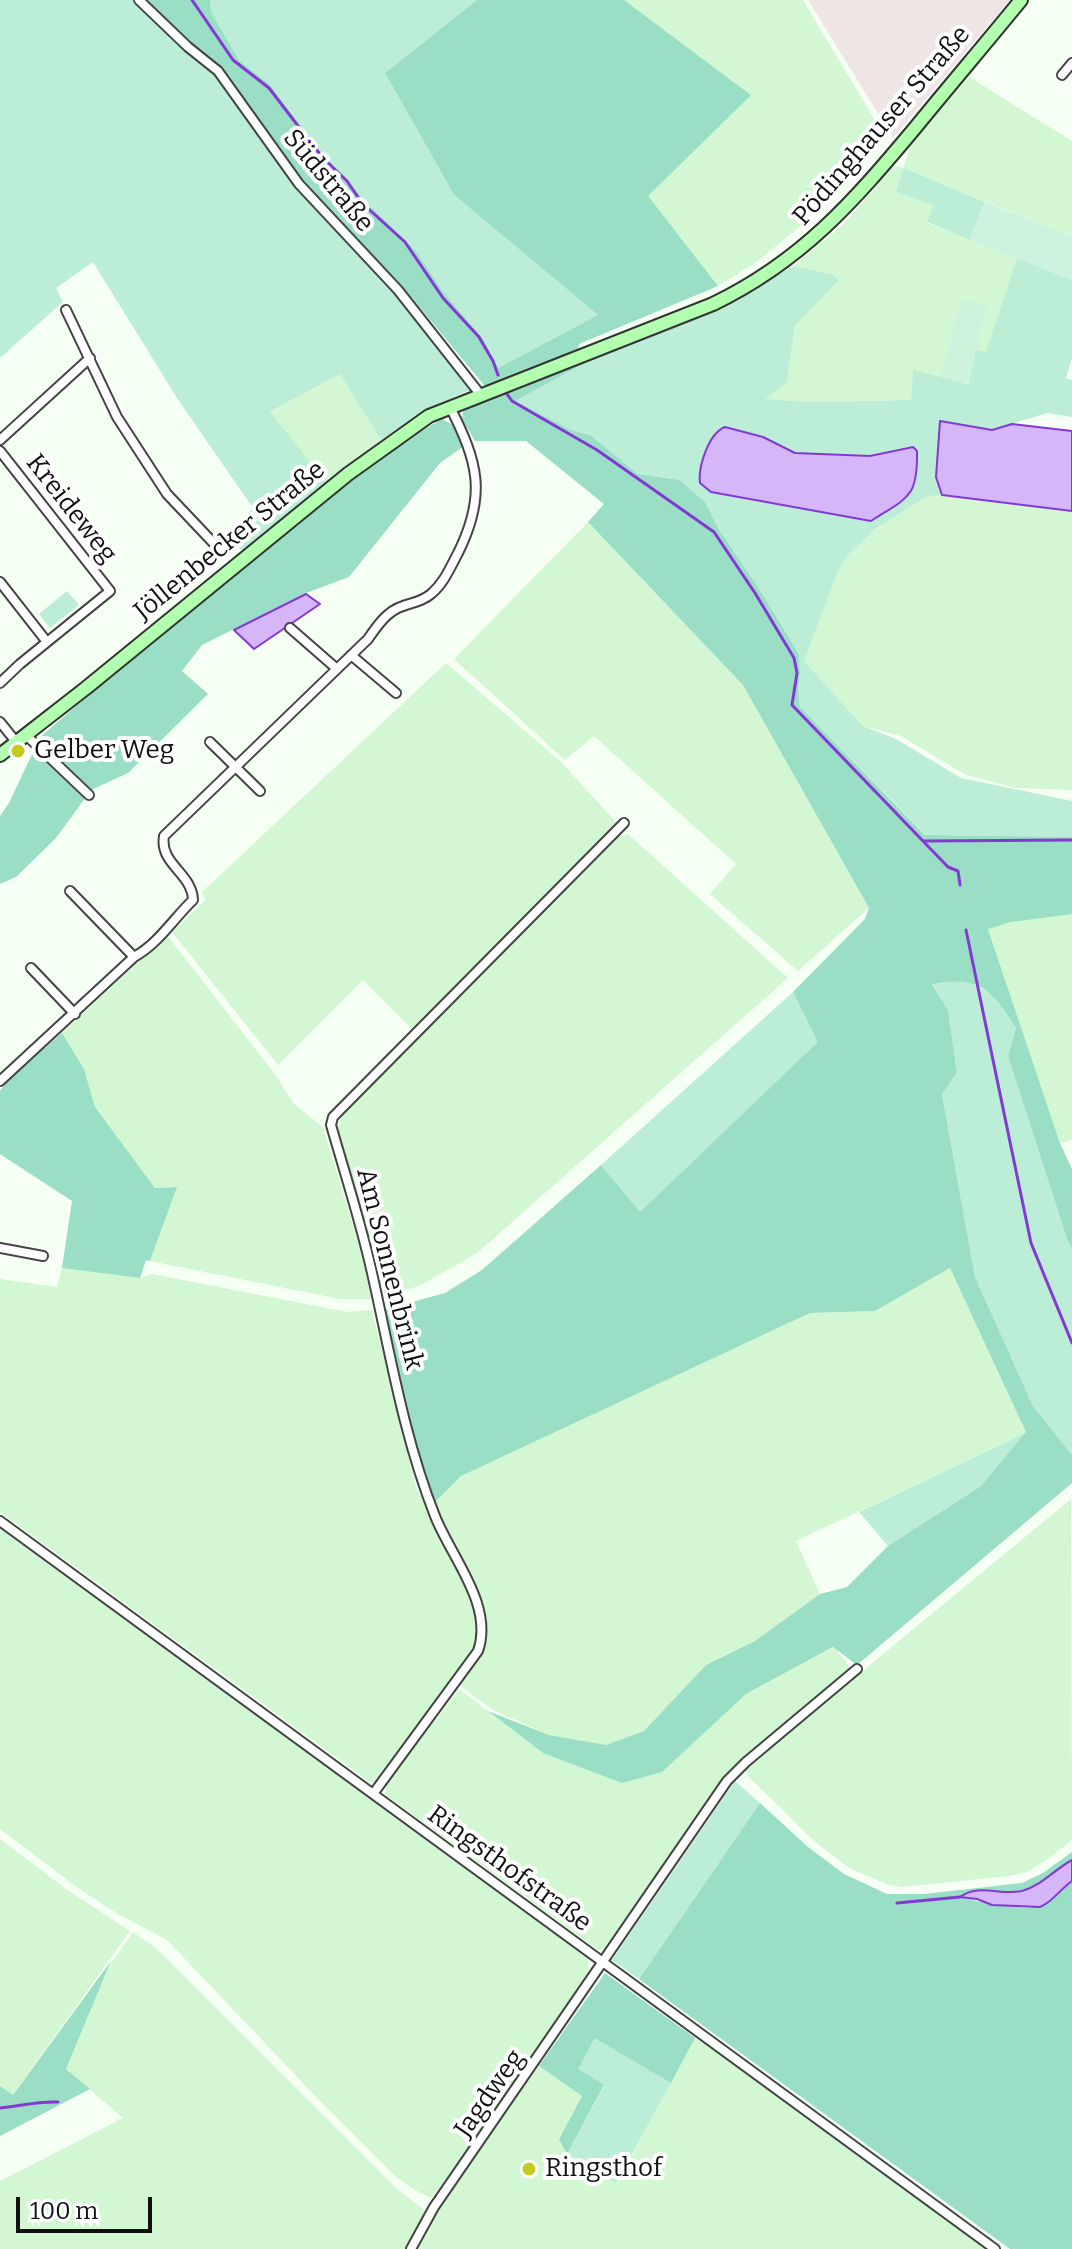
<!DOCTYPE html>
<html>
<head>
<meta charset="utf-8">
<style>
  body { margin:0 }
  #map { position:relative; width:1072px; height:2249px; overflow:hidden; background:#f6fff4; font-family:Bitter,serif }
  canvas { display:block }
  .scale { position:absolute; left:16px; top:2197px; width:136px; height:36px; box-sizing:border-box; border:4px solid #111; border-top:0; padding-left:10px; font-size:24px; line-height:28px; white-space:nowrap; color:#111; -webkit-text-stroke:6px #fff; paint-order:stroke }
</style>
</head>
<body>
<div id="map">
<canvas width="1072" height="2249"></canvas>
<div class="scale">100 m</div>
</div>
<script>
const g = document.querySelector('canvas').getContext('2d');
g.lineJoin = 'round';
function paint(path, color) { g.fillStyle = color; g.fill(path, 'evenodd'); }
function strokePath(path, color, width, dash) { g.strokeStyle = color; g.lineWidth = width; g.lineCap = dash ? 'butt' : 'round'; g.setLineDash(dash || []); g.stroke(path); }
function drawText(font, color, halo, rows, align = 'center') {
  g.font = font + ' Bitter,serif'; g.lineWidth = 8; g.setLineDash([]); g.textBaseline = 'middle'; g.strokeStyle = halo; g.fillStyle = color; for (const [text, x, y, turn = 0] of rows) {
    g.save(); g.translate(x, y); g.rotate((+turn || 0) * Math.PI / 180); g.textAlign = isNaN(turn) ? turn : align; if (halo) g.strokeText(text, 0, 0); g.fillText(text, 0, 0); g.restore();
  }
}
const industrial = new Path2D(`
  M808,0H1010L893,138Z`);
const farmland = new Path2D(`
  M624,0H803L885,137L837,193L797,229L758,261L718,286L647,196L750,94Z
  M969,77L1072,141V236L903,169L896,192L933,205L927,223L1017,258L986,353L976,350L968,384L913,371L911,400L807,402L764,399L787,382L795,326L839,280L832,274L793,266L844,224L894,166L903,168L911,145Z
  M340,374L381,440L327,484L269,413Z
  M942,495L1072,511V790L1016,788L966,775L901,736L863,726L804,661L839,569L848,555L876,528L928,496Z
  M588,522L743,685L869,908L798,971L710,894L736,864L594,736L565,760L454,659Z
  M446,663L560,761L617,823L415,1032L363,980L278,1065L172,932L206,899L201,893Z
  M628,834L788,978L476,1254L419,1286L382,1297L376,1261L337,1130L342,1116L614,838Z
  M1064,914H1072V1140L1060,1143L988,928L1011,922Z
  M167,935L274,1073L294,1104L323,1127L367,1271L371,1299H340L150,1261L177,1187L155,1188L95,1107L84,1069L62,1033Z
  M62,1268L140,1278L152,1274L347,1312L372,1310L416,1487L470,1596L478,1622L474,1650L376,1782H370L0,1512V1279L57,1287Z
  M950,1268L1027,1432L796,1541L820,1594L755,1641L706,1665L644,1731L606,1745L549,1735L493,1710L459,1685L481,1652L487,1623L476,1587L434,1503L461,1476L810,1313L875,1311Z
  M1071,1499L1072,1840L1048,1859L1027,1872L1008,1876L903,1887L889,1885L849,1868L814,1841L747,1775L745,1768Z
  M0,1529L377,1802L588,1959L589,1969L566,2008L456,2167L431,2198L413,2189L394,2175L320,2101L167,1940L118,1914L78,1888L0,1829Z
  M834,1647L851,1668L730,1774L605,1950H598L386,1795V1784L459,1689L543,1753L662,1771L746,1694Z
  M0,1839L66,1889L130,1931L12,2096L0,2086Z
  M133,1932L157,1949L396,2188L432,2216L539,2066L582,2096L559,2138L617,2184L695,2038L726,2057L988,2249H0V2181L123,2118L66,2069L108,1968Z`);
const green = new Path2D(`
  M0,0H133L155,23L213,73L297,186L326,220L397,291L470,385V390L428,408L381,440L340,374L270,412L327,484L245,552L222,539L253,508L177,398L93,262L56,288L63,302L0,358Z
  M210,0H477L385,73L454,195L598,315L498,368L483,339L441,289L417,252L368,204L309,138L270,85L239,60L211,12Z
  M903,168L985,202L970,240L927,222L933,205L896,192Z
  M1017,258L1072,280V358L1066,378L1072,380V417L1047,413L992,430L940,422L939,490L942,495L928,496L876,528L848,555L839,569L804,661L863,726L896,739L961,778L1072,801V837L926,835L800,707L798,687L800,674L799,654L760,590L718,528L705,502L680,480L638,474L590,435L571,430L514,401L590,360L730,304L793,266L832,274L839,280L795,326L787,382L765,399L807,402L911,400L913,370L968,384L976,350L986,352ZM725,427L763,437L795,453L863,457L906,447L917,452C918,482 917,494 888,510L746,499L711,492L704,487L699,477L700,471L704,458Z
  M67,591L79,605L50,628L39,614Z
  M964,980L997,996L1016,1028L1008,1056L1067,1239L1072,1249V1455L1033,1406L975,1277L942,1093L957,1071L948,1010L932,983Z
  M793,992L819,1042L640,1212L601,1165Z
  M1027,1432L981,1486L888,1546L859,1512Z
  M735,1781L760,1803L639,1979L612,1960Z
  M596,2037L671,2083L616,2184L567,2154L604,2086L577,2069Z`);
const forest = new Path2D(`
  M145,0H210L211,12L239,60L270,85L309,138L368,204L417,252L441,289L483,339L498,368L598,315L454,195L385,73L477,0H624L751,95L648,196L718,286L579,344L578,349L488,386L484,385L402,286L319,203L221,70Z
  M590,360L515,401L571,430L590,435L638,474L680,480L705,502L718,528L760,590L799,654L800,674L798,687L800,707L925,835L1072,837V914L1011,922L988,929L1060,1143L1072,1169V1249L1067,1239L1008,1056L1016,1028C993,990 979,975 932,984L948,1010L957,1072L942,1094L975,1277L1033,1406L1072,1455V1483L857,1665L833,1647L746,1694L662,1772L622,1783L543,1753L488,1711L549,1735L606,1745L644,1731L706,1665L755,1641L820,1594L847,1587L888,1546L981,1486L1026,1432L950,1268L875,1311L810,1313L461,1476L434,1503L424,1481L383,1310L445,1293L482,1270L601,1165L640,1212L818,1042L793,992L865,919L869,908L743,685L588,522L604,504L526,441H475L462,419L464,407L506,389Z
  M442,419L453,425L464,446L440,463L349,577L306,593L202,645L182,671L208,694L128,773L91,790L56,838L16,877L0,884V816L9,803L33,752L31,745C111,675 193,609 276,542C329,500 382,453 442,419Z
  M62,1033L84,1069L95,1107L155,1188L177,1187L150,1261L146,1260L140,1278L62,1268L72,1201L0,1154V1091L10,1078Z
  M760,1803L808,1847L844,1874L887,1894H924L1022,1883L1043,1873L1072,1852V1860C1056,1869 1042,1886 1023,1891C1000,1897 985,1884 961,1897L992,1905L1030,1908L1072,1881V2249H1010L639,1979Z
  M111,1961L66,2069L90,2089L0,2136V2086L13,2095Z
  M605,1973L695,2038L671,2083L595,2038L578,2069L604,2085L567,2154L559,2139L582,2096L539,2066Z`);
const pitch = new Path2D(`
  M985,202L1072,236V280L970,240Z
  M962,299L987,306L967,383L941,377Z`);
const water = new Path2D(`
  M940,421L992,430L1012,424L1072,431V511L942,495L936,477Z
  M725,427L763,437L795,453L870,456L913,447L917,451C918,498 908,497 871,521L711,492L700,483C698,466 709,433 725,427Z
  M306,594L320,604L254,649L234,630Z
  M1072,1860V1881C1060,1889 1053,1902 1040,1907L992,1905L977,1899L960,1897C978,1883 1001,1896 1022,1891C1041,1886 1055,1869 1072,1860Z`);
const stream = new Path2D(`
  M192,0L233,60L269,88L322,157L347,181L362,203L405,242L443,298L479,337L493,361L498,375
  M507,394L512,401L597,450L714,532L755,593L794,658L797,673L792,705L948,867L958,871L960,885
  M924,841L1072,840
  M966,930L1031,1243L1072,1343
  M897,1903L960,1897
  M0,2108C20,2106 38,2101 58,2102`);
const street = new Path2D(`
  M139,0L188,47L218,71L299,184L398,290L480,394
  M1062,75L1072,63
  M66,310L117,417L167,494L222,552
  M0,440L90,358
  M0,451L110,591L20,664L0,683
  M0,582L47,642
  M290,628L337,669
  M351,655L396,693
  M0,722L17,743
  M27,736L89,795
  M210,742L260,791
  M70,891L134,957
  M31,968L75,1014
  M0,1081L134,957C159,943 173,919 193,900C192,873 159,864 164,836L368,639C377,626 387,611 403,606C414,602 421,602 431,594C444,583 450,568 458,553C487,495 478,462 450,407
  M0,1248L43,1256
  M0,1521L995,2249
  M373,1794L478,1651C494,1605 451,1557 435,1516C404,1438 390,1353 372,1273C361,1223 345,1174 331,1125L333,1117L624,823
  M411,2249L434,2207L727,1781L746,1762L857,1669`);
const secondary = new Path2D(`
  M0,755L86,688L348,474L429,416L713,304C802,261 853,202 915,128C950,85 986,43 1021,0`);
const markers = [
  [18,751,8,"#c3ca20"],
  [529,2169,8,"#c3ca20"]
];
const streetNames = [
  ["Pödinghauser Straße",882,126,-49],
  ["Südstraße",328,181,50],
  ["Kreideweg",71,509,52],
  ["Jöllenbecker Straße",230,541,-39],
  ["Am Sonnenbrink",389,1269,76],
  ["Ringsthofstraße",509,1869,36],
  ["Jagdweg",490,2094,-55]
];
const poiNames = [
  ["Gelber Weg",34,751],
  ["Ringsthof",545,2169]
];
paint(industrial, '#efe5e5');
paint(farmland, '#d2f7d2');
paint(green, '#bbedd7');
paint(forest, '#99dec5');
paint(pitch, '#cdf3de');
paint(water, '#d5b6f9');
strokePath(water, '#8439d5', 2);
strokePath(stream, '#8439d5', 3);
strokePath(street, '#444', 12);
strokePath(secondary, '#333', 16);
strokePath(street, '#fff', 8);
strokePath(secondary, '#b1ffaf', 12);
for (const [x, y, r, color] of markers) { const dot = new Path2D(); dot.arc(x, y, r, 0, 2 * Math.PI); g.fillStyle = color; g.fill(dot); strokePath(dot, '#fff', 3); }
drawText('26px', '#111', '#fff', streetNames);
drawText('26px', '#111', '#fff', poiNames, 'left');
</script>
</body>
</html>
